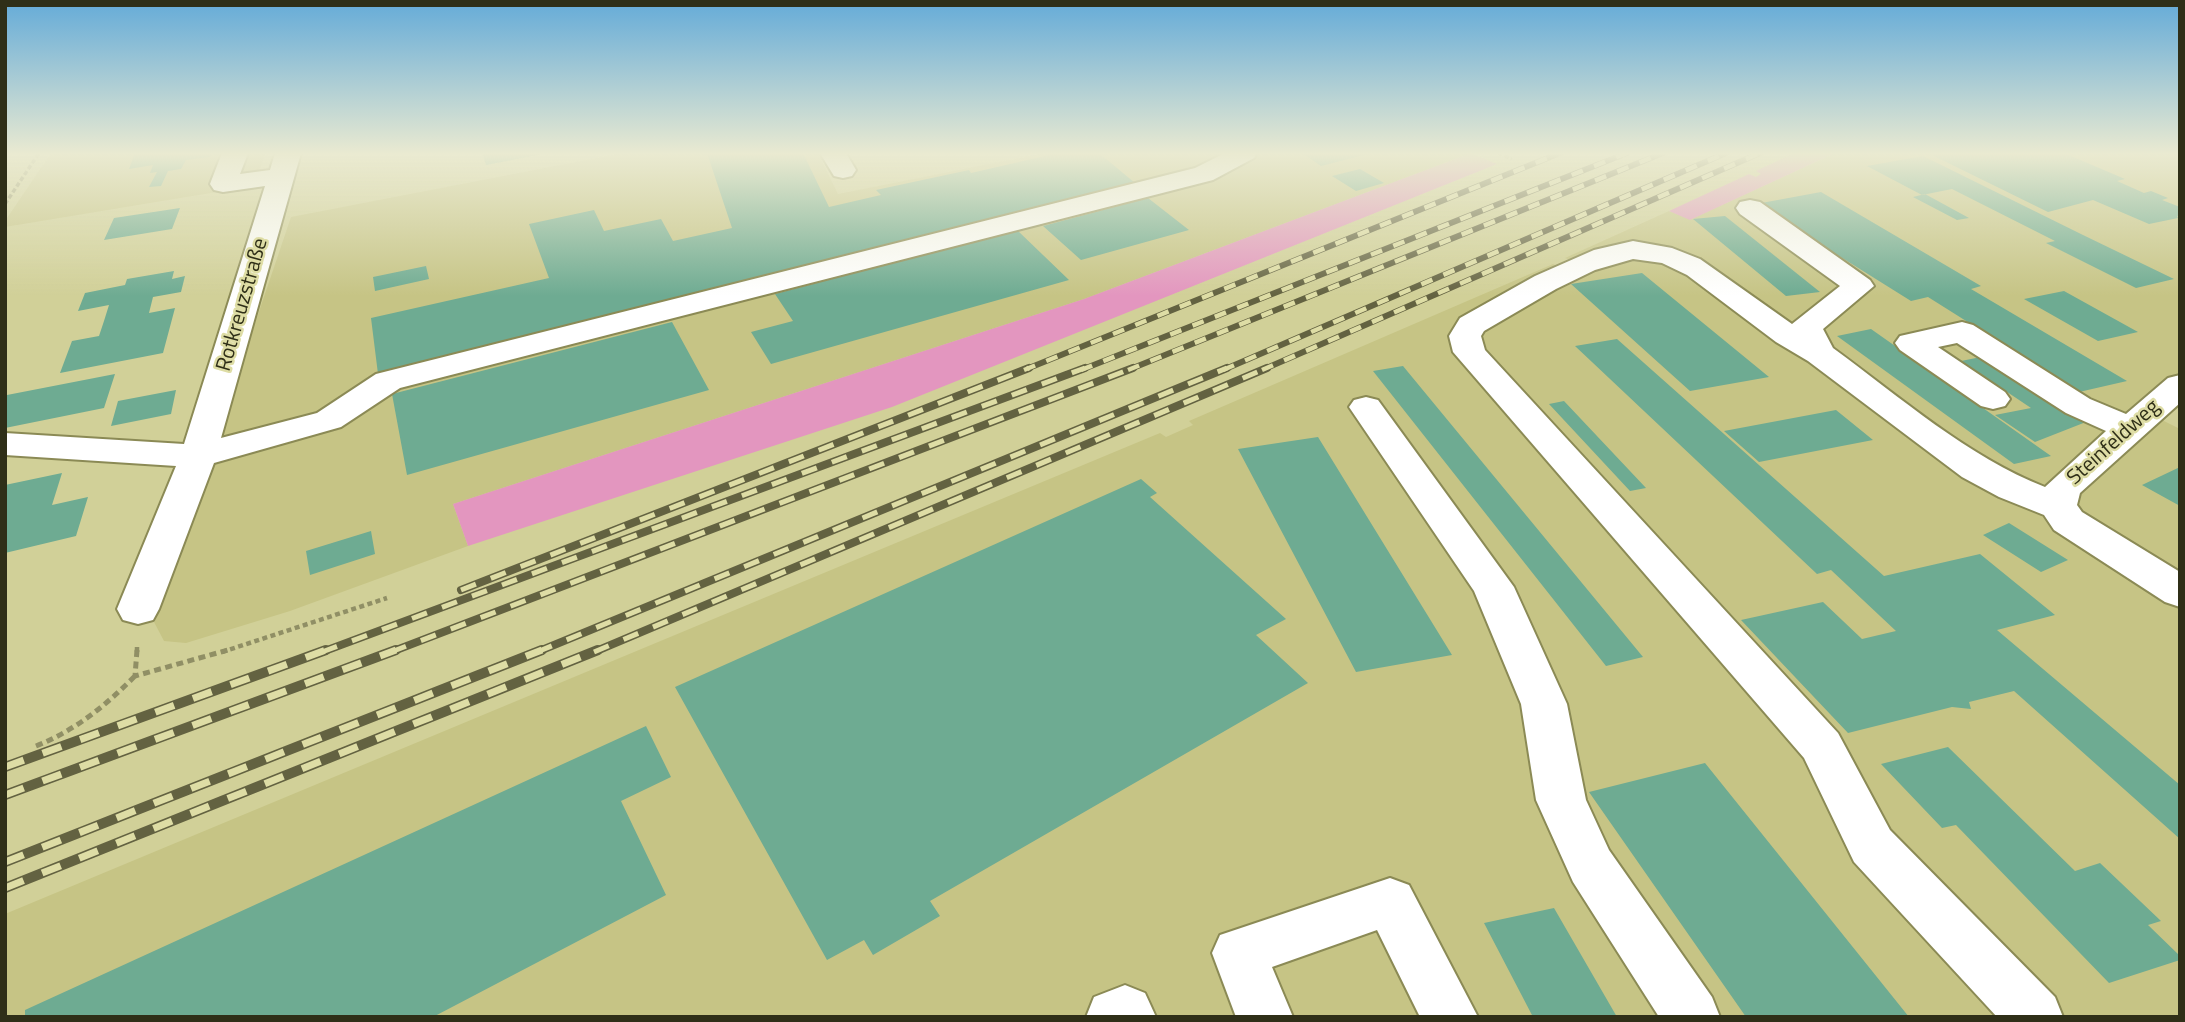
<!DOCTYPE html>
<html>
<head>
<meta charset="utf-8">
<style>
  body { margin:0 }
  #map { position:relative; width:2185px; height:1022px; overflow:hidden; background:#d1d098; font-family:"Titillium Web",sans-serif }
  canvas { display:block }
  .frame { position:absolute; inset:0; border:7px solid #2f2f18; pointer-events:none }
</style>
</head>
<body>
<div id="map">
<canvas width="2185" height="1022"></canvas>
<div class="frame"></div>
</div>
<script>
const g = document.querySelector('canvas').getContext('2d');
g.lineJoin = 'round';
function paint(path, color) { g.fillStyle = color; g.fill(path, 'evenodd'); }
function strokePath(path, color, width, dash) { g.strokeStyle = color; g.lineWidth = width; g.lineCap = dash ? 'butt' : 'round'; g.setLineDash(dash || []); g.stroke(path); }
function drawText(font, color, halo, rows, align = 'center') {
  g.font = font + ' "Titillium Web",sans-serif'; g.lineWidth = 5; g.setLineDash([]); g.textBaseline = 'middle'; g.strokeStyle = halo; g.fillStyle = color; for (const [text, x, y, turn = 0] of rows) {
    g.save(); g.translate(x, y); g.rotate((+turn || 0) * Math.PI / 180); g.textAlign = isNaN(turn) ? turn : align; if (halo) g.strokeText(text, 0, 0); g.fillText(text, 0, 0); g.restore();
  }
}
const built = new Path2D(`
  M51,153H266L253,186L5,227V221Z
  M622,153H818L838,194L1044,153H1471L1084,299L453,504L468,546L290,611L186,643L164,641L154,622L291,217Z
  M1835,153H2180V389L2150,414L2180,429V1017H5V914L1160,433L1166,437L1193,425L1189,421L1553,264L1560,267L1570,260L1565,258L1669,211L1691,219Z`);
const green = new Path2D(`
  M1471,153L1497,164L892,407L468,546L453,504L1084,299Z
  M1794,153H1835L1690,220L1669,211L1749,174L1756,177L1761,174L1756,171Z`);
const building = new Path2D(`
  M135,153H212L210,157L186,160L181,169L168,171L161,186L149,187L157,172L150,173L153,165L129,169Z
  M482,153H539V155L486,165Z
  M707,153H803L829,207L881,195L876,190L969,170L971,173L1058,153H1099L1135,183L378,374L371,318L549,278L529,224L594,210L604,231L661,219L673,241L732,228Z
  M1302,153H1368V154L1321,166Z
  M1938,153H2064L2125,179L2117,181L2144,193L2151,191L2168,198L2162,200L2180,207V215L2177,216L2178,218L2149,224L2093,200L2048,212L1932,155Z
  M1923,156L2083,235L2174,279L2136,288L2046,243L2055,241L1952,189L1922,195L1867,166Z
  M1360,169L1384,183L1356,191L1332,176Z
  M1821,192L1981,286L1971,289L2127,381L2079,392L1928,297L1911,301L1756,204Z
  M1925,194L1969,218L1957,220L1913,197Z
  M1148,198L1189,230L1081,260L1043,226Z
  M180,208L172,229L104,240L114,218Z
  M1725,216L1820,292L1786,296L1693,219Z
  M1017,230L1069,280L771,364L751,332L793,321L775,294Z
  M426,266L429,279L375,291L373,277Z
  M174,271L172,279L185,276L181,292L153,297L149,313L175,308L163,353L60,373L72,341L99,336L104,321L109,305L78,311L85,293L125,285L127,279Z
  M1642,273L1769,377L1690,391L1571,284Z
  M2064,291L2138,332L2098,341L2024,299Z
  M672,322L709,390L407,475L392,394Z
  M1871,329L2051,456L2014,464L1837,336Z
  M1617,339L1884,576L1980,554L2055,615L1997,630L2180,785V839L2014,691L1969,702L1971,709L1952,707L1848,733L1741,620L1823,602L1862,639L1896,631L1831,570L1817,574L1575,346Z
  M1986,356L2086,422L2035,442L1995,415L2031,408L1961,361Z
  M1403,366L1643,657L1606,666L1373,371Z
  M115,374L104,408L5,428L7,395Z
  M176,390L171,414L111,426L118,401Z
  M1564,401L1646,488L1630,491L1549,404Z
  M1836,410L1873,440L1759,462L1724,431Z
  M1318,437L1452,655L1356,672L1238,449Z
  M2180,467V506L2142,485Z
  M62,473L52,505L88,497L76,536L5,553V485Z
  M1141,479L1157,493L1150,497L1286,619L1256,635L1308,683L930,901L940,916L873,955L864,940L827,960L675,687Z
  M2009,523L2068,560L2041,572L1983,535Z
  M371,531L375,554L310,575L306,551Z
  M646,726L671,777L621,801L666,895L433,1017H25V1010Z
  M1948,747L2075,871L2100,863L2161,921L2148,925L2180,956V960L2109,983L1956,825L1942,828L1881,764Z
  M1705,763L1909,1017H1746L1589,792Z
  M1554,908L1617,1017H1533L1484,923Z`);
const pathFar2 = new Path2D(`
  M1498,153L1512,159
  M5,204L39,153`);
const pathFar1 = new Path2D(`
  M137,652V646
  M222,652L387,598`);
const path = new Path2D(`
  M137,650L135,676L228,650
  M36,746C76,730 105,706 135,676`);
const minor = new Path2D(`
  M222,153H248L240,174L270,170L275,153H301L221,438L317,413L376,374L1195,168L1225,153H1257L1254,158L1213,180L400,388L341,427L214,463L159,609L153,620L138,624L123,620L117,609L176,466L5,455V433L184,444L265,186L223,192L214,190L210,184Z
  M820,153H846L856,170L852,176L843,178L834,176Z
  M1750,200L1760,202L1870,280L1874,286L1823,329L1833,348C1900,397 1968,457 2045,487L2106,431L2066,413L1957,343L1938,347L2005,392L2010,399L2005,406L1993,409L1981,406L1900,350L1895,343L1900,336L1962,322L1973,325L2090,399L2126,414L2168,378L2180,375V403L2080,493L2077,505L2082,512L2180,572V607L2165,602L2054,530L2044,515L1999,497L1962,477L1808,361L1776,342L1687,275L1662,263L1633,259L1595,270L1556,289L1484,331L1481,336L1485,350L1838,733L1890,830L2055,997L2063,1017H1997L1854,862L1804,758L1453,352L1449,336L1460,318L1535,276L1594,250L1633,241L1672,248L1700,259L1792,324L1840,286L1740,214L1736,208L1740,202Z
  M1366,397L1378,400L1514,587L1567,704L1586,800L1609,850L1712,997L1720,1017H1659L1573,882L1536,800L1521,704L1474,591L1349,407L1354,400Z
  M1390,878L1409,885L1478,1017H1420L1377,930L1272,967L1293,1017H1236L1212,953L1220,935Z
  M1125,985L1145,993L1156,1017H1086L1094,997Z`);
const railFar2 = new Path2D(`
  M1024,370L1560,153
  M1081,370L1627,153
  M1128,370L1663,153
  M1223,370L1726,153
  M1262,370L1760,153`);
const railFar1 = new Path2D(`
  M461,590L1029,368
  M322,652L1085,368
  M391,652L1133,368
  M537,652L1227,368
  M594,652L1267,368`);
const rail = new Path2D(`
  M5,767L326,650
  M5,795L396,650
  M5,862L542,650
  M5,888L598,650`);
const streetNames = [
  ["Rotkreuzstraße",243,305,-74],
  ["Steinfeldweg",2114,443,-42]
];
paint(built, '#c6c485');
paint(green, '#e396bf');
paint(building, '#6eab92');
strokePath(minor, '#8b8a55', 4);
strokePath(pathFar2, '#908f65', 3.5, [4.5, 2.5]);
strokePath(pathFar1, '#908f65', 4.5, [5, 3.5]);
strokePath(path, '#908f65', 5, [7, 4.5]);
paint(minor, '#fff');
strokePath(railFar2, '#636241', 6);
strokePath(railFar1, '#636241', 8);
strokePath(rail, '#636241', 10);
strokePath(railFar2, '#dedda5', 4.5, [12]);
strokePath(railFar1, '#dedda5', 5, [16]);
strokePath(rail, '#dedda5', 7, [20]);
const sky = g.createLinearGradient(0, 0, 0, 296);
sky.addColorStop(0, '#64abd8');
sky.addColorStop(0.52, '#eaead1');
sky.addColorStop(1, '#eaead100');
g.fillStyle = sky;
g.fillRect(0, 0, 2185, 296);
drawText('21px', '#2f2f18', '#dedda5', streetNames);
</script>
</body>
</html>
